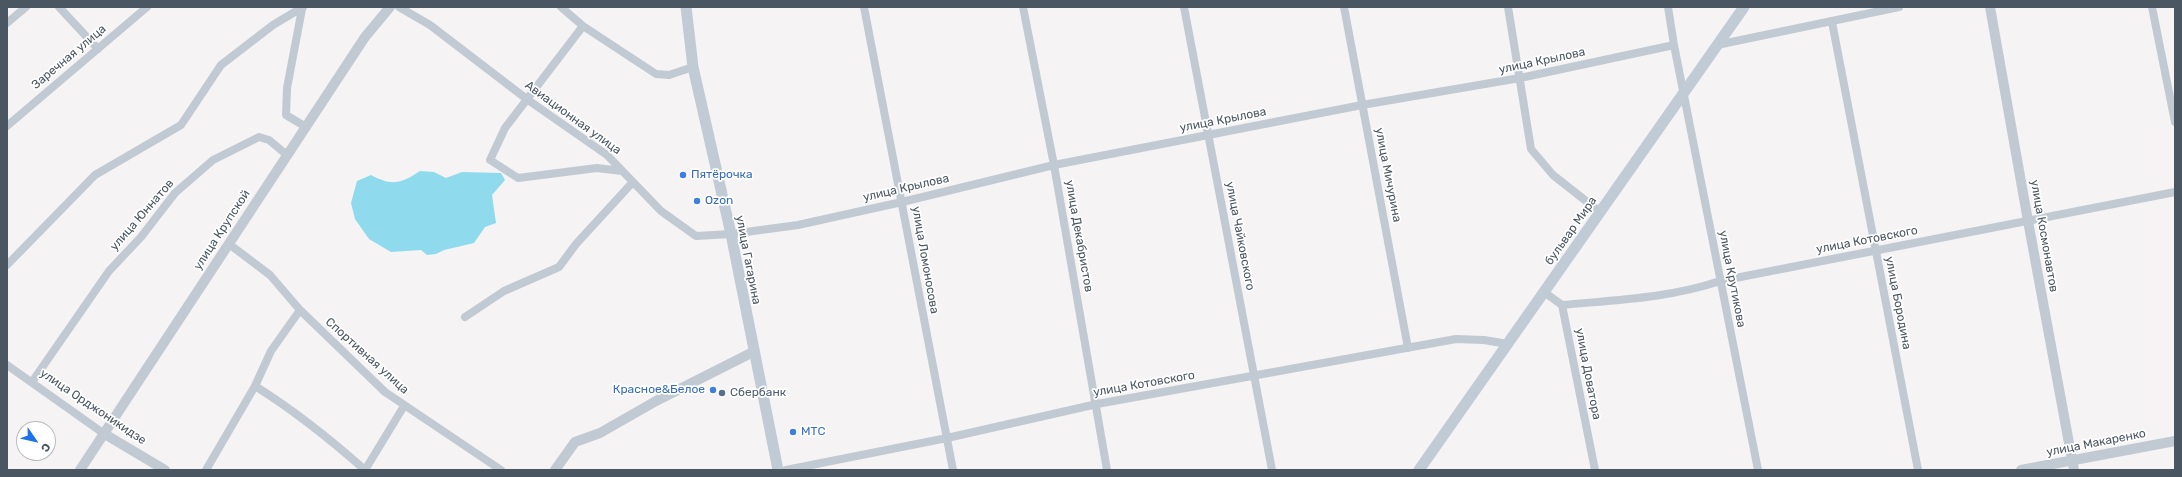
<!DOCTYPE html>
<html>
<head>
<meta charset="utf-8">
<style>
  body { margin:0 }
  #map { position:relative; width:2182px; height:477px; overflow:hidden; background:#f5f3f3; font-family:Rubik,sans-serif }
  canvas { display:block }
  .frame { position:absolute; inset:0; border:8px solid #4a5661; pointer-events:none }
  .north { position:absolute; left:16px; top:421px; width:40px; height:40px; box-sizing:border-box; background:#fff; border:1px solid #b7bbc0; border-radius:50%; rotate:124deg; font-size:11px; font-weight:700; line-height:16px; text-align:center; color:#4a5661 }
  .north::after { content:''; display:block; margin:auto; width:14px; height:18px; background:#1a73e8; clip-path:polygon(50% 0,100% 100%,50% 72%,0 100%) }
</style>
</head>
<body>
<div id="map">
<canvas width="2182" height="477"></canvas>
<div class="frame"></div>
<div class="north">С</div>
</div>
<script>
const g = document.querySelector('canvas').getContext('2d');
g.lineJoin = 'round';
function paint(path, color) { g.fillStyle = color; g.fill(path, 'evenodd'); }
function strokePath(path, color, width, dash) { g.strokeStyle = color; g.lineWidth = width; g.lineCap = dash ? 'butt' : 'round'; g.setLineDash(dash || []); g.stroke(path); }
function drawText(font, color, halo, rows, align = 'center') {
  g.font = font + ' Rubik,sans-serif'; g.lineWidth = 3.5; g.setLineDash([]); g.textBaseline = 'middle'; g.strokeStyle = halo; g.fillStyle = color; for (const [text, x, y, turn = 0] of rows) {
    g.save(); g.translate(x, y); g.rotate((+turn || 0) * Math.PI / 180); g.textAlign = isNaN(turn) ? turn : align; if (halo) g.strokeText(text, 0, 0); g.fillText(text, 0, 0); g.restore();
  }
}
const water = new Path2D(`
  M420,171L434,172L446,178L462,172L501,173L505,180L492,195L496,223L485,227L474,243L444,250L436,254L427,255L421,250L391,252L369,239L355,219L351,203L357,181L371,175C391,186 401,184 420,171Z`);
const minor = new Path2D(`
  M59,7L98,49
  M399,7L430,25L528,100L607,155L661,211L696,236L731,234L798,225L902,202L1054,165L1362,105L1520,78L1674,45L1758,470
  M561,7L583,26L656,74L669,75L693,67
  M864,7L953,470
  M1023,7L1054,165L1107,470
  M1184,7L1272,470
  M1344,7L1408,348
  M1508,7L1531,149L1553,175L1600,212
  M1668,7L1674,45
  M2152,7L2175,122
  M302,9L287,88L286,115L306,127
  M1832,22L1918,470
  M7,23L26,7
  M583,26L505,128L490,160L518,178L597,168L622,171
  M1717,45L1899,7
  M7,126L147,7
  M229,244L270,275L300,310L385,392L501,470
  M7,265L95,175L181,125L221,65L273,25L303,7
  M1544,292L1562,305L1595,470
  M1562,305C1615,300 1670,298 1720,281L2175,192
  M465,317L504,291L559,267L576,244L632,183
  M7,365L103,433
  M32,382L109,271L141,237L175,193L213,160L259,137L269,140L287,155
  M255,386L271,351L300,310
  M206,470L255,386C295,411 330,439 365,470
  M365,470L404,406
  M786,470L947,438L1097,404L1456,339L1484,340L1508,344`);
const tertiary = new Path2D(`
  M1990,7L2028,221L2074,470
  M103,433L165,470
  M80,470L365,37L390,7
  M555,470L575,442L600,433L656,401L753,352
  M2021,470L2175,441`);
const secondary = new Path2D(`
  M686,7L693,67L731,234L778,470
  M1419,470L1744,7`);
const markers = [
  [683,175,4,"#3f7fe0"],
  [697,201,4,"#3f7fe0"],
  [713,390,4,"#3f7fe0"],
  [722,393,4,"#5c6f8a"],
  [793,432,4,"#3f7fe0"]
];
const streetNames = [
  ["Заречная улица",69,57,-40],
  ["улица Крылова",1542,61,-12],
  ["Авиационная улица",573,118,36],
  ["улица Крылова",1223,120,-11],
  ["улица Мичурина",1388,175,79],
  ["улица Крылова",906,188,-13],
  ["улица Юннатов",142,215,-49],
  ["улица Крупской",222,230,-57],
  ["бульвар Мира",1571,231,-55],
  ["улица Декабристов",1079,236,80],
  ["улица Чайковского",1240,236,79],
  ["улица Космонавтов",2044,236,80],
  ["улица Котовского",1867,240,-11],
  ["улица Гагарина",748,260,79],
  ["улица Ломоносова",925,260,80],
  ["улица Крутикова",1732,279,79],
  ["улица Бородина",1898,303,79],
  ["Спортивная улица",367,356,42],
  ["улица Доватора",1588,374,79],
  ["улица Котовского",1144,384,-10],
  ["улица Орджоникидзе",93,407,34],
  ["улица Макаренко",2096,443,-11]
];
const shopNames = [
  ["Пятёрочка",691,175],
  ["Ozon",705,201],
  ["Красное&Белое",705,390,"right"],
  ["МТС",801,432]
];
const serviceNames = [
  ["Сбербанк",730,393]
];
paint(water, '#90daee');
strokePath(minor, '#c1cad2', 8);
strokePath(tertiary, '#c1cad2', 10);
strokePath(secondary, '#c1cbd6', 11);
for (const [x, y, r, color] of markers) { const dot = new Path2D(); dot.arc(x, y, r, 0, 2 * Math.PI); g.fillStyle = color; g.fill(dot); strokePath(dot, '#fff', 1.5); }
drawText('12px', '#4a5661', '#fff', streetNames);
drawText('12px', '#366cbe', '#fff', shopNames, 'left');
drawText('12px', '#4e5e75', '#fff', serviceNames, 'left');
</script>
</body>
</html>
